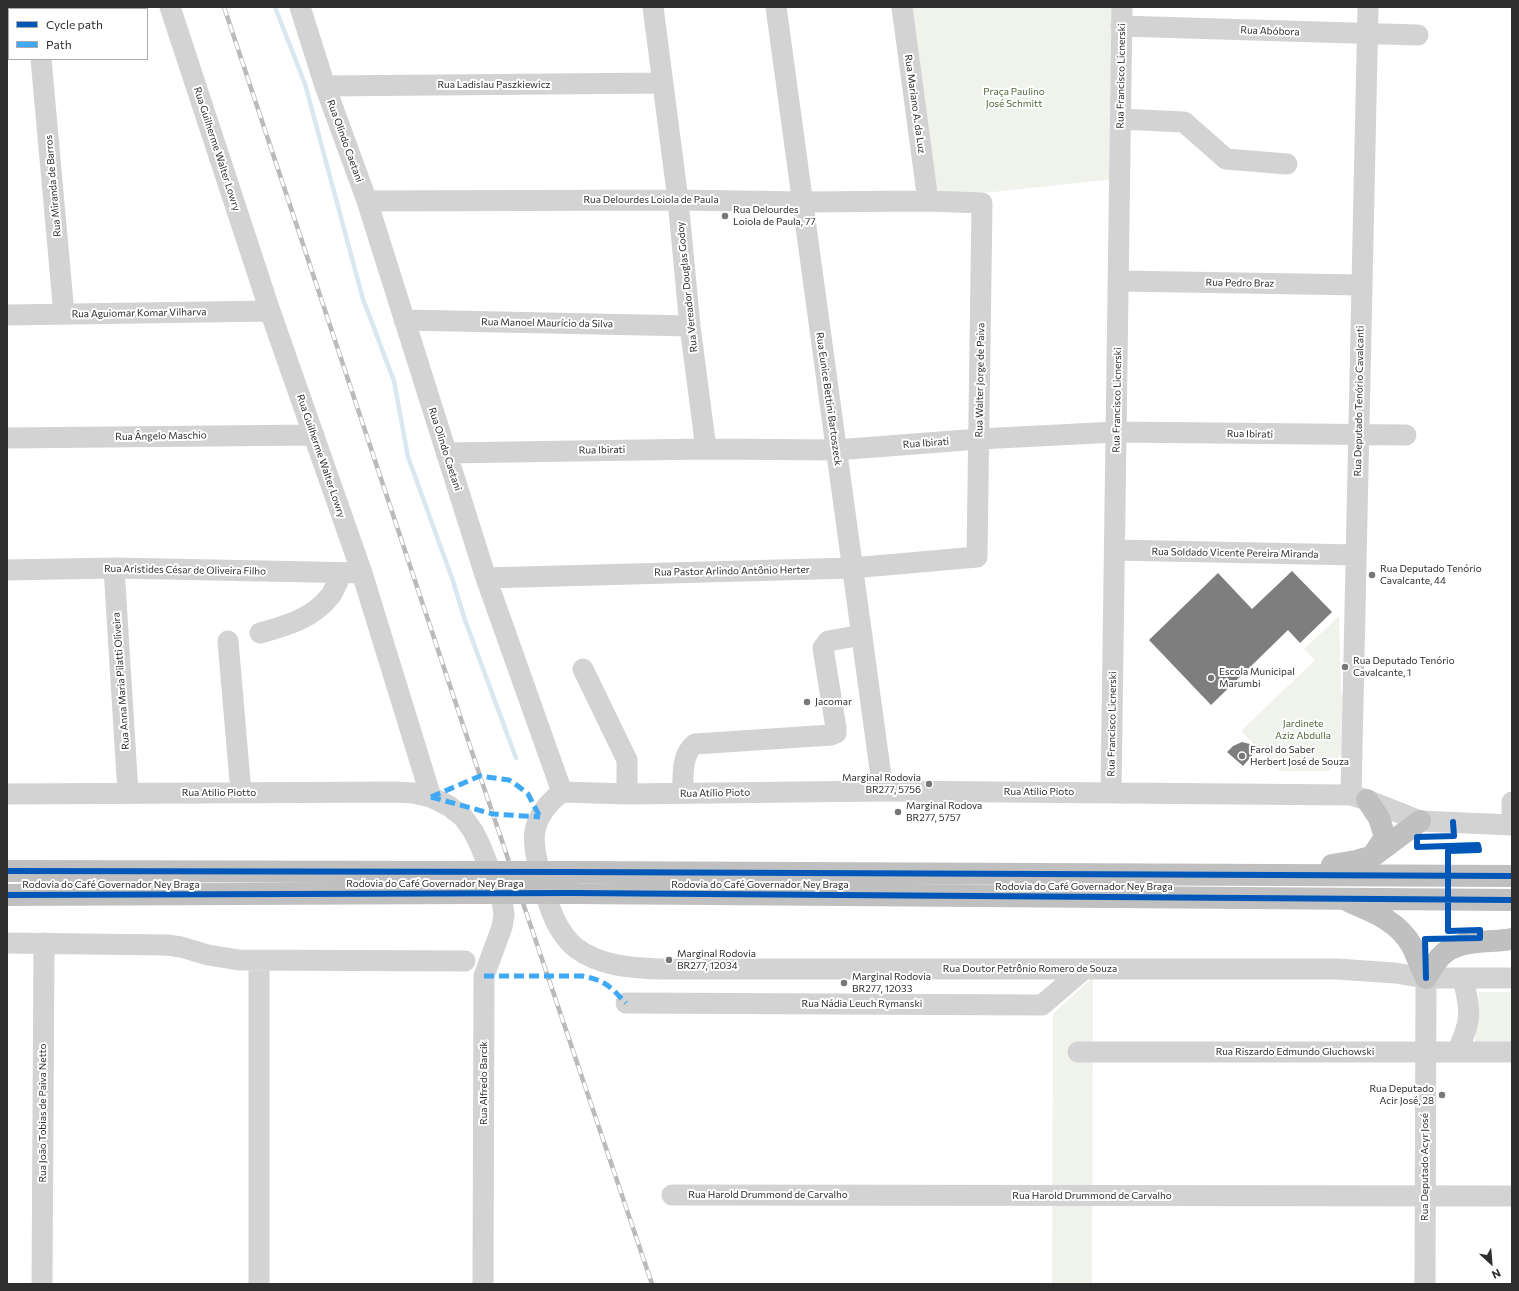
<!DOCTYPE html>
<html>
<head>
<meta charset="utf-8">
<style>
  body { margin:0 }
  #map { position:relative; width:1519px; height:1291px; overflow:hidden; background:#fff; font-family:Commissioner,sans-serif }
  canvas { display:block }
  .frame { position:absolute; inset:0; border:8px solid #2e2e2e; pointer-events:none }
  .legend { position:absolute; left:8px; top:8px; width:140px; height:52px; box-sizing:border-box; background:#fff; border:1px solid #ababab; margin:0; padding:5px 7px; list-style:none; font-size:12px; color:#2e2e2e }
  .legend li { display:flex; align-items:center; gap:8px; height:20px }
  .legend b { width:20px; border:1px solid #ababab }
  .north { position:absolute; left:1471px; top:1243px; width:40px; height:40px; -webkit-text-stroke:3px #fff; paint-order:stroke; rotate:154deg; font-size:11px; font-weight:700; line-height:16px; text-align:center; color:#2e2e2e }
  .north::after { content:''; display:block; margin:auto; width:14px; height:18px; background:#2e2e2e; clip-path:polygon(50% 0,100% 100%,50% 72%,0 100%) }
</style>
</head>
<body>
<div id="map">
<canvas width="1519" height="1291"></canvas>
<div class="frame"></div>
<ul class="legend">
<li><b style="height:5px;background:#0057b8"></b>Cycle path</li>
<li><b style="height:5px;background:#3fa9f5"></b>Path</li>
</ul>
<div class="north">N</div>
</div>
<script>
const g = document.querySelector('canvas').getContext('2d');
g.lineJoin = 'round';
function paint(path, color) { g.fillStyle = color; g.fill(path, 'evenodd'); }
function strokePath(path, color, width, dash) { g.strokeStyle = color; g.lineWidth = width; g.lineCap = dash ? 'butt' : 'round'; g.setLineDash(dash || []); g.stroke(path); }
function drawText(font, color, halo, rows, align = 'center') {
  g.font = font + ' Commissioner,sans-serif'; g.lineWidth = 4; g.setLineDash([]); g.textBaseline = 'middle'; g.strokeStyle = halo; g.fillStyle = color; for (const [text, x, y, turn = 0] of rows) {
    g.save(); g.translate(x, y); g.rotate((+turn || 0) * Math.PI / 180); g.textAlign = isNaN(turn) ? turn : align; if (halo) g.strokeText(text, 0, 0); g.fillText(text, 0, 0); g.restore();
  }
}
const green = new Path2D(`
  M907,7H1114L1115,179L984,193L935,195Z
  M1339,616L1341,694L1345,698L1344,749L1329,771H1280L1241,731L1315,660L1304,649Z
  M1093,977L1092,1284H1052L1053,1014Z
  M1479,992H1512V1042H1475Z`);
const stream = new Path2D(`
  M275,7L305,84L363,299L394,381L408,457L453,581L465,620L516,758`);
const building = new Path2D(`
  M1292,571L1332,612L1300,643L1288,630L1211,705L1149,640L1218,573L1252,609Z
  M1242,742L1250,744L1257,750L1243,766L1227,752L1233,746Z`);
const path = new Path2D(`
  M1417,846V847L1478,845L1479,850L1448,851`);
const minor = new Path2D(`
  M36,7V9
  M170,7L270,311L362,573L431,797
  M300,7L325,86L367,201L486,578L562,792
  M653,7L678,200L690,326L706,449
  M776,7L883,791
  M902,7L928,201
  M1121,26L1418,35
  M41,59L64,314
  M325,86L663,83
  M1120,119L1184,122L1226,159L1287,164
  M367,201L678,200L803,202L928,201L982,203L977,557L852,568L486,578
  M1118,281L1362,285
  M7,315L270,311
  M404,320L690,326
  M7,438L314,435
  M446,453L706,449L836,450L979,439L1116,432L1406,435
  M1115,550L1356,555
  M114,568L128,793
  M7,570L114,568L362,573
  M260,633C286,626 314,618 331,595C335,589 338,580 342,573
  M228,641L241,793
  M583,669L627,760V794
  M562,792C549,802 538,814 535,831C531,849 548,907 557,924C562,933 568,942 576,948C600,966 631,968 660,969H1337L1395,973L1426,978H1512
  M562,792L627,794L883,791L1351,795L1367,800L1420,821L1512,825V802
  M1111,792L1122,7
  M683,793C683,777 681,754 695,744L831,735L836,733V728L823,648L828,641L862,635
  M7,794L396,792L413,793L431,797L449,806L463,817L473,831L480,845L502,900L504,915L502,927L484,976L483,1284
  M1351,795L1368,7
  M7,943L167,945L181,947L208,955L239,960L465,961
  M626,1003L1042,1005L1084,969
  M1078,1052H1512
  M1457,1052C1472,1020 1471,1012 1463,978
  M672,1195L1512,1196
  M42,1284L44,943
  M259,1284V961
  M1425,1284L1426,978`);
const highway = new Path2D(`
  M1367,800L1379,818L1385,837L1373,855
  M1332,865L1356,861L1373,856L1420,821
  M7,871L464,872
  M568,872L1512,876
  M573,893L1512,900
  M7,895L470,893
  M1350,902C1374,912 1399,922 1412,946C1417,956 1421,968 1426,978
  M1426,978C1430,971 1435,963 1440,957C1457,938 1489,943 1512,939`);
const rail = new Path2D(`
  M224,7L480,776L652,1284`);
const pathBridge = new Path2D(`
  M1448,931V851`);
const highwayBridge = new Path2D(`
  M464,872H568
  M470,893H573`);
const quiet = new Path2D(`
  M431,797L480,776L509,780L518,786L528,794L540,817
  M431,797L493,814L540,817
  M484,976H582C607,981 609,986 626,1003`);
const cycleway = new Path2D(`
  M7,871L568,872L1512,876
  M7,895L573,893L1512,900
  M1426,978L1425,939L1480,938V930L1448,931V851L1479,850L1478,845L1417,847V837L1454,836L1453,822`);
const markers = [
  [725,216,4,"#777"],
  [1372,575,4,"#777"],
  [1345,667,4,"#777"],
  [1211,678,4,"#777"],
  [807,702,4,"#777"],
  [1242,756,4,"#777"],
  [929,784,4,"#777"],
  [898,812,4,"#777"],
  [669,960,4,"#777"],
  [844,983,4,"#777"],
  [1442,1095,4,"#777"]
];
const streetNames = [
  ["Rua Abóbora",1270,31,2],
  ["Rua Francisco Licnerski",1121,76,-89],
  ["Rua Ladislau Paszkiewicz",494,85],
  ["Rua Mariano A. da Luz",915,104,82],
  ["Rua Olindo Caetani",345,141,70],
  ["Rua Guilherme Walter Lowry",217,149,72],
  ["Rua Miranda de Barros",53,186,-95],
  ["Rua Delourdes Loiola de Paula",651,200],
  ["Rua Pedro Braz",1240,283,1],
  ["Rua Vereador Douglas Godoy",687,287,-96],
  ["Rua Aguiomar Komar Vilharva",139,313,-1],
  ["Rua Manoel Maurício da Silva",547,323,1],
  ["Rua Walter Jorge de Paiva",980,380,-89],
  ["Rua Eunice Bettini Bartoszeck",829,399,82],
  ["Rua Francisco Licnerski",1117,400,-89],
  ["Rua Deputado Tenório Cavalcanti",1359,401,-89],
  ["Rua Ibirati",1250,434,1],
  ["Rua Ângelo Maschio",161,436,-1],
  ["Rua Ibirati",926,443,-4],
  ["Rua Olindo Caetani",445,449,72],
  ["Rua Ibirati",602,450,-1],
  ["Rua Guilherme Walter Lowry",321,456,71],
  ["Rua Soldado Vicente Pereira Miranda",1235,553,1],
  ["Rua Aristides César de Oliveira Filho",185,570,1],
  ["Rua Pastor Arlindo Antônio Herter",732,571,-1],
  ["Rua Anna Maria Pilatti Oliveira",121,681,-94],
  ["Rua Francisco Licnerski",1112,724,-89],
  ["Rua Atílio Pioto",1039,792],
  ["Rua Atilio Piotto",219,793],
  ["Rua Atílio Pioto",715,793,-1],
  ["Rodovia do Café Governador Ney Braga",435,884],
  ["Rodovia do Café Governador Ney Braga",111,885],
  ["Rodovia do Café Governador Ney Braga",760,885],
  ["Rodovia do Café Governador Ney Braga",1084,887],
  ["Rua Doutor Petrônio Romero de Souza",1030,969],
  ["Rua Nádia Leuch Rymanski",862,1004],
  ["Rua Riszardo Edmundo Gluchowski",1295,1052],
  ["Rua Alfredo Barcik",484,1083,-90],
  ["Rua João Tobias de Paiva Netto",43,1113,-90],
  ["Rua Deputado Acyr José",1425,1167,-90],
  ["Rua Harold Drummond de Carvalho",768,1195],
  ["Rua Harold Drummond de Carvalho",1092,1196]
];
const parkNames = [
  ["Praça Paulino",1014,92],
  ["José Schmitt",1014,104],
  ["Jardinete",1303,724],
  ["Aziz Abdulla",1303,736]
];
const poiNames = [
  ["Rua Delourdes",733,210],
  ["Loiola de Paula, 77",733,222],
  ["Rua Deputado Tenório",1380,569],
  ["Cavalcante, 44",1380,581],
  ["Rua Deputado Tenório",1353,661],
  ["Cavalcante, 1",1353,673],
  ["Escola Municipal",1219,672],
  ["Marumbi",1219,684],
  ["Jacomar",815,702],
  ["Farol do Saber",1250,750],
  ["Herbert José de Souza",1250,762],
  ["Marginal Rodovia",921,778,"right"],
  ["BR277, 5756",921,790,"right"],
  ["Marginal Rodova",906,806],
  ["BR277, 5757",906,818],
  ["Marginal Rodovia",677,954],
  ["BR277, 12034",677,966],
  ["Marginal Rodovia",852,977],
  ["BR277, 12033",852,989],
  ["Rua Deputado",1434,1089,"right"],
  ["Acir José, 28",1434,1101,"right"]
];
paint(green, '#f0f3ec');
strokePath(stream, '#d9e8f0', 4.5);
paint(building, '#7e7e7e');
strokePath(path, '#d3d3d3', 2.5, [2, 2]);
strokePath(minor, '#d3d3d3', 21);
strokePath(highway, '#c0c0c0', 22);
strokePath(rail, '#bababa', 4.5);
strokePath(rail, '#fff', 3, [9]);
strokePath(pathBridge, '#d3d3d3', 2.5, [2, 2]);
strokePath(highwayBridge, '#c0c0c0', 22);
strokePath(quiet, '#3fa9f5', 5, [10, 5]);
strokePath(cycleway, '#0057b8', 6);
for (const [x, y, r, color] of markers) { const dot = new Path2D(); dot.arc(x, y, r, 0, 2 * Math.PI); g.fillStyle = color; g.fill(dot); strokePath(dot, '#fff', 1.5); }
drawText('10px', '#2e2e2e', '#fff', streetNames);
drawText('10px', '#53673d', '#fff', parkNames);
drawText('10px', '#2e2e2e', '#fff', poiNames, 'left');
</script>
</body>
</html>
